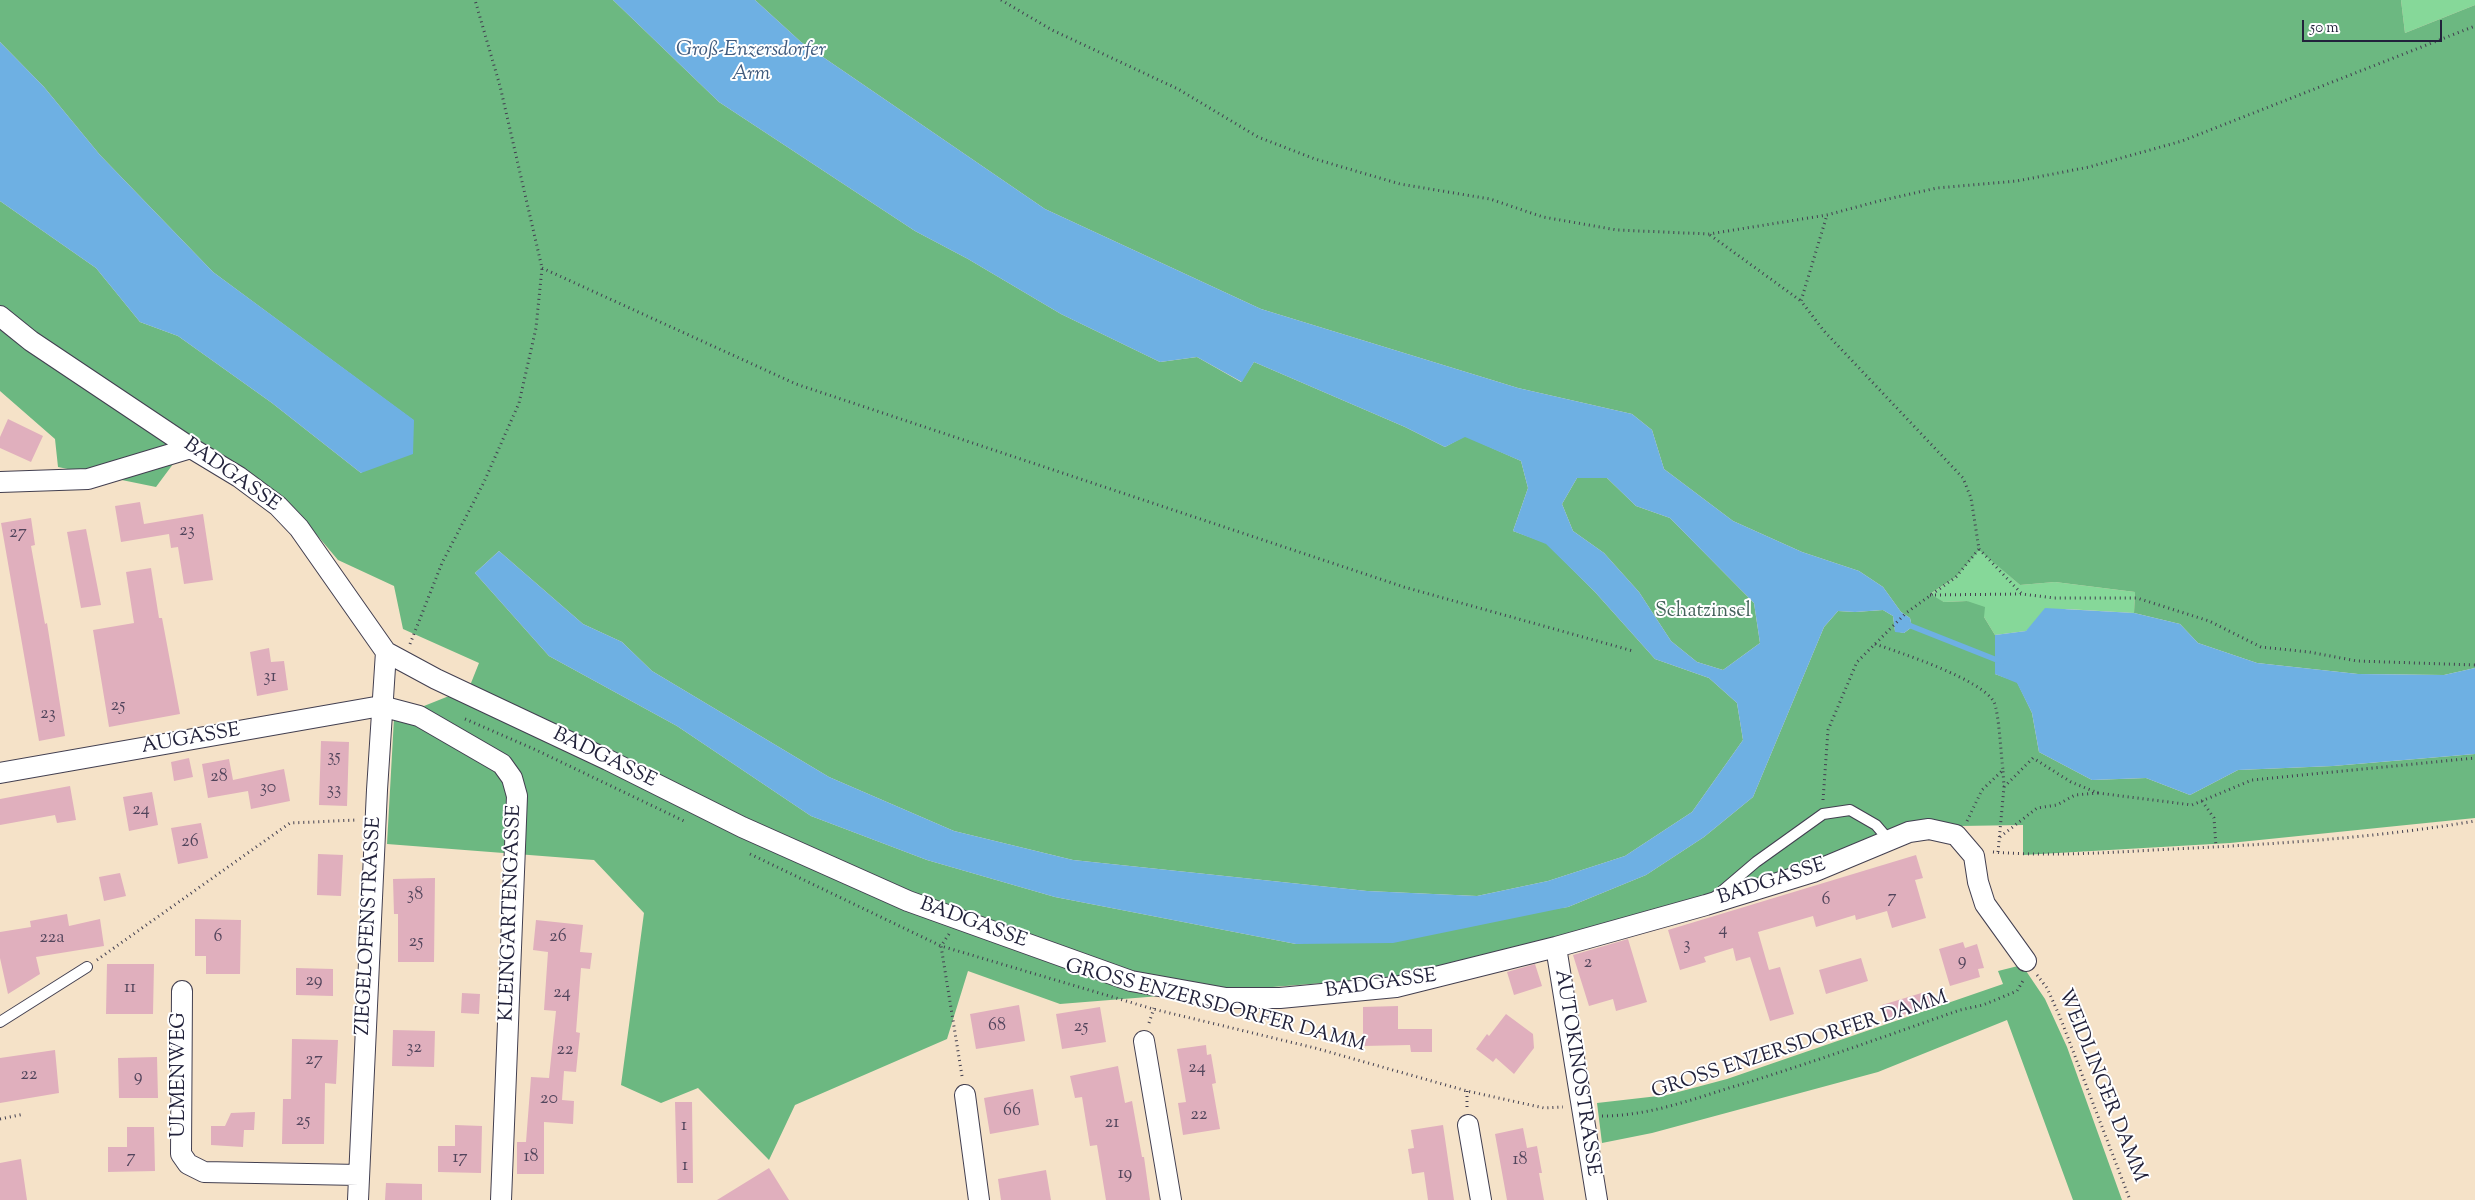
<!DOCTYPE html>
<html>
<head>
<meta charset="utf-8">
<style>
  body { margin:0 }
  #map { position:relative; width:2475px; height:1200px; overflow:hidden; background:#f5e2c8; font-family:"Sorts Mill Goudy",serif }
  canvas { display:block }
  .scale { position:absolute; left:2302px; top:20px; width:140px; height:22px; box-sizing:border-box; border:2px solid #22223b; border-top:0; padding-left:6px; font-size:15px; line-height:18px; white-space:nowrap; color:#22223b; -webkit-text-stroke:4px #fff; paint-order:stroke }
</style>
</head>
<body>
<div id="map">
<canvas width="2475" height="1200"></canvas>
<div class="scale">50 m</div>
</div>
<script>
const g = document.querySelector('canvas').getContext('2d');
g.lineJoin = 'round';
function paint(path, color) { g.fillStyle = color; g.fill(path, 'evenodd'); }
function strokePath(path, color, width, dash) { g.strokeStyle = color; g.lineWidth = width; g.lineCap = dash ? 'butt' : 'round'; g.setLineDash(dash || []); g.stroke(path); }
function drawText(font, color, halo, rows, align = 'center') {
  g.font = font + ' "Sorts Mill Goudy",serif'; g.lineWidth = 4; g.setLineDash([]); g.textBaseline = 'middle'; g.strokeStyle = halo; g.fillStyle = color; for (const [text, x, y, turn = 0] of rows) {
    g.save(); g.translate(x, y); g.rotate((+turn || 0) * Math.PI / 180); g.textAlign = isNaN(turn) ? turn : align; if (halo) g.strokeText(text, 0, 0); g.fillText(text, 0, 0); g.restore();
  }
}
const green = new Path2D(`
  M2401,0H2475V5L2405,33Z
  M1979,549L2020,585L2055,582L2135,592L2134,613L2066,609L2026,631L1995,635L1984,617L1967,601L1944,602L1929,595L1956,577Z`);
const forest = new Path2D(`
  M0,0H613L719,102L915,231L968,259L1061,314L1160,362L1197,357L1241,382L1254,362L1405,427L1445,447L1465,436L1521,461L1528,488L1513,531L1546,543L1595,592L1655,659L1709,678L1737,703L1743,740L1692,812L1625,856L1548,881L1477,896L1367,891L1073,860L954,831L829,777L652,671L622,642L583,624L499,551L475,573L549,656L677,726L811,816L927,860L1055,897L1296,944L1568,907L1646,875L1704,837L1753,797L1824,627L1838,611L1855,612L1883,610L1893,616L1895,631L1904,633L1912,627L1910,618L1901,612L1883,587L1859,571L1802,552L1733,521L1664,469L1652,430L1632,414L1518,388L1261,309L1045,209L801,42L755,0H2401L2405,33L2475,5V668L2444,675L2358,674L2257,663L2198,643L2180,624L2134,613L2135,592L2055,582L2020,585L1979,550L1956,577L1930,594L1944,602L1967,601L1985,607L1984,617L1995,635V674L2017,682L2032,713L2039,752L2092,780L2146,778L2190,795L2238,770L2333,766L2475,754V818L2230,843L2023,855V825L1897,827L1830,861L1687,904L1398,977L1060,1004L968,971L947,1039L795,1105L769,1160L698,1088L661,1103L621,1085L644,913L594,860L387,844L394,718L469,688L479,663L403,629L394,586L338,560L295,509L242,469L179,456L156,487L58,467L55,439L0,391V201L96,268L140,322L178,336L272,403L361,473L413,420L213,272L100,155L44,87L0,42Z
  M1577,478H1607L1636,506L1670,518L1754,603L1760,643L1723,670L1697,662L1671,641L1639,592L1604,553L1573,531L1562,504Z
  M2022,965L2045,999L2067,1047L2122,1200H2073L2007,1020L1878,1072L1652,1133L1602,1143L1597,1103L1667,1095L1727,1079L2003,984L1998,971Z`);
const water = new Path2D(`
  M613,0H755L801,42L1045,209L1261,309L1518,388L1632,414L1652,430L1664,469L1733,521L1802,552L1859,571L1883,587L1901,612L1910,618L1912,627L1904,633L1895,632L1893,616L1883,610L1855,612L1838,611L1824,627L1753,797L1704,837L1646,875L1568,907L1393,943L1296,944L1055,897L927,860L811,816L677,726L549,656L475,573L499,551L583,624L622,642L652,671L829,777L954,831L1073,860L1367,891L1477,896L1548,881L1625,856L1692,812L1743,740L1737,703L1709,678L1655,659L1595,592L1546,544L1513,531L1528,488L1521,461L1465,437L1445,447L1405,427L1254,362L1242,382L1197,357L1160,362L1061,314L968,259L915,231L719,102ZM1577,478H1607L1636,506L1670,518L1754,603L1760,643L1723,670L1697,662L1671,641L1639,592L1604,553L1573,531L1562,504Z
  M0,42L44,87L100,155L213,272L414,420L413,454L361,473L272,403L178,336L140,322L96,268L0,201Z
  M2045,608L2134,613L2180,624L2198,643L2257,663L2358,674L2444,675L2475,668V754L2333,766L2238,770L2190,795L2146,778L2092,780L2039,752L2032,713L2017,683L1995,674V635L2026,631Z`);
const stream = new Path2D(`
  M1906,624L2002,662`);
const building = new Path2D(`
  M8,419L43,436L31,462L0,448V437Z
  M140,502L144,524L203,514L213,580L184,584L178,547L171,548L169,534L121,542L115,506Z
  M31,518L35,545L31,546L45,624L47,623L65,736L39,741L1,523Z
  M86,529L101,605L81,608L67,532Z
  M151,568L159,618H162L180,714L109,727L93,630L134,623L126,572Z
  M269,648L271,662L284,661L288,690L257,696L250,652Z
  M321,741L349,742L347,806L319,805Z
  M189,758L193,777L174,781L171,762Z
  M229,759L233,780L284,769L290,801L251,809L248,791L208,798L202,764Z
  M70,786L76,820L57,823L55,815L0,825V799Z
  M152,792L158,825L129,831L123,797Z
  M201,823L208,858L178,864L171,828Z
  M318,854L343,855L341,896L317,895Z
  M1916,855L1923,878L1915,880L1926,918L1892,928L1887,911L1856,920L1855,915L1816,927L1813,916L1758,932L1769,970L1780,967L1794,1014L1770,1021L1750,957L1736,961L1733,948L1704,957L1706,962L1680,970L1668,930Z
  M120,873L126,896L104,901L99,877Z
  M435,878L434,962H398V914H394L393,879Z
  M67,914L69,926L100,919L104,946L36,957L40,974L8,994L0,958V932L31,927L30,921Z
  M195,919L241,920L240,974H206V956H195Z
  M536,920L583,925L580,952L592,953L590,969L581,968L576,1032L580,1033L576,1072L564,1071L562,1100L574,1101L573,1124L544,1122V1174H517V1142H526L531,1077L549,1078L556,1011L544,1010L548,952L533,950Z
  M1628,939L1647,1002L1616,1011L1613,999L1589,1006L1573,955Z
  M1963,942L1965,948L1977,944L1984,968L1978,969L1980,977L1950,986L1939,949Z
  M1861,958L1868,981L1826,994L1819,970Z
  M107,964H154L153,1014H106Z
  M1535,964L1542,986L1514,995L1507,972Z
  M296,968L333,969V996L296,995Z
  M1928,991L1933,1006L1886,1020L1882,1005Z
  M462,993L480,994L479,1014L461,1013Z
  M1019,1005L1025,1041L976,1049L970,1014Z
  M1398,1006V1029H1432V1052H1411L1410,1045L1363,1046V1007Z
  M1100,1007L1106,1042L1062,1049L1056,1014Z
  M1506,1014L1533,1034L1534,1048L1514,1074L1496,1058L1493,1062L1476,1049L1487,1034L1489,1036Z
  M393,1030L435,1031L434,1067L392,1066Z
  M292,1039L338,1040L336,1084L325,1083L324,1144H282L283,1099H291Z
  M1206,1045L1207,1055L1211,1054L1216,1083L1212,1084L1220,1129L1183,1135L1178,1103L1186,1102L1177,1049Z
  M55,1050L59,1093L0,1103V1058Z
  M157,1057L158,1098H119L118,1058Z
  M1118,1066L1125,1103L1132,1101L1142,1157H1144L1150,1200H1106L1097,1145L1090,1146L1082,1097L1075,1098L1070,1076Z
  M1033,1089L1039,1125L990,1134L984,1098Z
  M675,1102H692L693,1183H677Z
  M255,1112L254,1130H244L243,1147L211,1145V1126H225L231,1113Z
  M455,1125L482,1126L481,1173L438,1172V1146H455Z
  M1443,1125L1454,1200H1428L1424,1172L1412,1174L1408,1149L1414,1148L1411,1130Z
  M127,1127H154L155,1171L108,1172V1147H127Z
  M1523,1128L1527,1148L1537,1146L1542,1173H1539L1544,1200H1507L1495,1134Z
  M21,1159L27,1200H0V1163Z
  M769,1168L789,1200H717Z
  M1046,1170L1051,1200H1001L998,1179Z
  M386,1183L422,1184V1200H385Z`);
const path = new Path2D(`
  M1001,0L1052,30L1178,89L1258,137L1315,159L1400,184L1490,199L1543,217L1617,230L1709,234L1827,215L1879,201L1937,188L2017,181L2089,167L2182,141L2475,26
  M1710,235L1801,301
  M542,268L796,384L1404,587L1633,651
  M1979,549L2021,593
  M1930,595L2022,594L2054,598H2137L2209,621L2261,647L2309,652L2357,661L2475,665
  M410,644L442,563L484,482L519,403L536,328L542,268L500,86L475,0
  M1875,644C1901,653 1981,679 1994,702C1999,713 2001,756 2003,770L1982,790L1967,821
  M465,719L534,749L684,821
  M2004,787L2033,758L2071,782L2098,793L2192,805L2252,780L2475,758
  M1823,800L1828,730L1857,662L1906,613L1956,577L1979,549L1971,498L1963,478L1824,331L1801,301L1827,215
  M2202,801L2214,818L2216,847
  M2000,837L2037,808L2057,805L2075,795L2098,793
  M1993,852C2053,857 2113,852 2174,849C2275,844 2376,838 2475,821
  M1998,852L2004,787L2003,771
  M750,854L941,946L1153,1009L1315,1048L1467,1091L1544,1108L1563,1107
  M949,934L941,946L962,1076
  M97,960L290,823L357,820
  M2037,975L2047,988L2060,1017L2130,1200
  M1149,1023L1154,1008
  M1467,1091V1108
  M1602,1116C1646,1116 1688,1101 1729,1088C1806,1065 1883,1037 1960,1010L1983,1005L2017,991L2024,979
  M0,1119L24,1114`);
const lane = new Path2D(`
  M1715,897L1756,862L1823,814L1850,810L1876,825L1888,839
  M0,1022L87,967`);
const street = new Path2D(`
  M0,316L31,341L191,448L239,477L278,506L299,528L386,652L436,679L608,760L742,827L908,901L1131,981L1226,998H1280L1396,987L1556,947L1706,905L1813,872L1909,832L1929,829L1956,835L1974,856L1978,882L1985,904L2026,961
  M0,482L88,479L191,448
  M0,773L381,706L419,716L502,764L512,778L517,796L501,1200
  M1556,947L1597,1200
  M182,991L181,1154L188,1164L204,1172L359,1175
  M1144,1041L1171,1200
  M965,1095L979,1200
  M1468,1125L1481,1200
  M358,1200L377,790L386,652`);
const numberNames = [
  ["23",187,532],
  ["27",18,534],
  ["31",270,678],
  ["25",118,707],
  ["23",48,715],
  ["35",334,758],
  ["28",219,778],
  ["30",268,789],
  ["33",334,791],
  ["24",141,811],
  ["26",190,843],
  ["38",415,896],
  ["7",1892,899],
  ["6",1826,901],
  ["4",1723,931],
  ["6",218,938],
  ["26",558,938],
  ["22a",52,939],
  ["25",416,943],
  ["3",1687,946],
  ["9",1962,962],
  ["2",1588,964],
  ["29",314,982],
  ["11",130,989],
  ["24",562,994],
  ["68",997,1027],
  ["25",1081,1028],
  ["32",414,1049],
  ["22",565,1051],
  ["27",314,1061],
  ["24",1197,1069],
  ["22",29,1076],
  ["9",138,1078],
  ["20",549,1100],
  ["66",1012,1112],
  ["22",1199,1116],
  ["25",303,1122],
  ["21",1112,1124],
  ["1",684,1127],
  ["18",531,1158],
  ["7",131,1159],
  ["17",460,1159],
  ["18",1520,1161],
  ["1",685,1167],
  ["19",1125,1175]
];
const streetNames = [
  ["BADGASSE",231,476,35],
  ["AUGASSE",191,740,-10],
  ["BADGASSE",604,759,26],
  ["BADGASSE",1772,883,-18],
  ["KLEINGARTENGASSE",512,913,-88],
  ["BADGASSE",973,924,20],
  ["ZIEGELOFENSTRASSE",370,926,-87],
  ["BADGASSE",1381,985,-8],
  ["GROSS ENZERSDORFER DAMM",1215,1007,15],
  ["GROSS ENZERSDORFER DAMM",1800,1046,-18],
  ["AUTOKINOSTRASSE",1576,1073,81],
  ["ULMENWEG",181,1075,-90],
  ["WEIDLINGER DAMM",2101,1086,68]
];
const parkNames = [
  ["Schatzinsel",1703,613]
];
const waterNames = [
  ["Groß-Enzersdorfer",751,51],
  ["Arm",751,75]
];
paint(green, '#86d899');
paint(forest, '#6cb881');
paint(water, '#6eb0e3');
strokePath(stream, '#6eb0e3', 5.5);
paint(building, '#e0afbd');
strokePath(lane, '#423f50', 12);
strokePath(street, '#423f50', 22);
strokePath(path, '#423f50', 3, [1, 4]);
strokePath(lane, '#fff', 10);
strokePath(street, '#fff', 20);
drawText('18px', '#52455c', null, numberNames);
drawText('20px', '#22223b', '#fff', streetNames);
drawText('20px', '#45625c', '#fff', parkNames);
drawText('italic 21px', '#405b7e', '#fff', waterNames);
</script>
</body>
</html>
